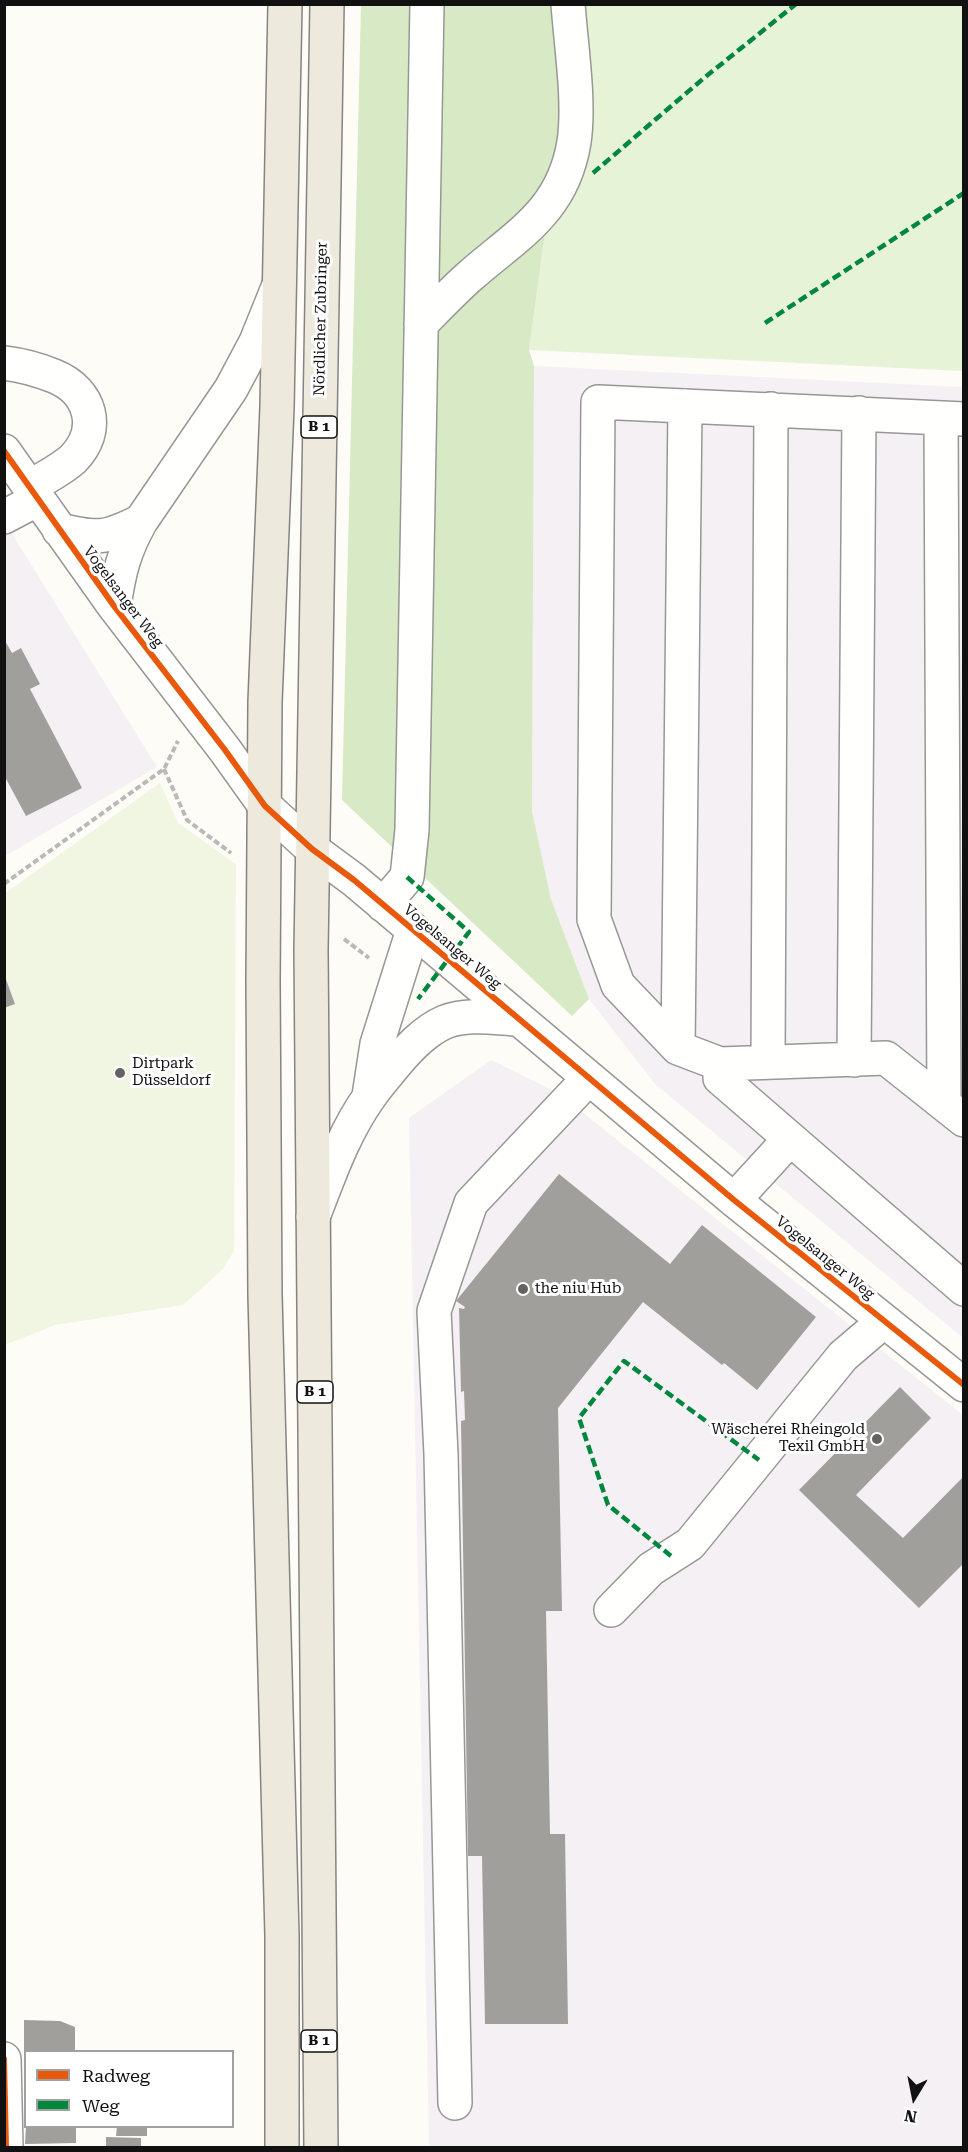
<!DOCTYPE html>
<html>
<head>
<meta charset="utf-8">
<style>
  body { margin:0 }
  #map { position:relative; width:968px; height:2152px; overflow:hidden; background:#fdfcf7; font-family:"Roboto Serif",serif }
  canvas { display:block }
  .frame { position:absolute; inset:0; border:6px solid #111; pointer-events:none }
  .legend { position:absolute; left:24px; top:2050px; width:210px; height:78px; box-sizing:border-box; background:#fff; border:2px solid #a0a0a0; margin:0; padding:8px 10px; list-style:none; font-size:18px; color:#111 }
  .legend li { display:flex; align-items:center; gap:12px; height:30px }
  .legend b { width:30px; border:2px solid #a0a0a0 }
  .north { position:absolute; left:884px; top:2068px; width:60px; height:60px; -webkit-text-stroke:4px #fff; paint-order:stroke; rotate:190deg; font-size:16px; font-weight:700; line-height:24px; text-align:center; color:#111 }
  .north::after { content:''; display:block; margin:auto; width:21px; height:27px; background:#111; clip-path:polygon(50% 0,100% 100%,50% 72%,0 100%) }
</style>
</head>
<body>
<div id="map">
<canvas width="968" height="2152"></canvas>
<div class="frame"></div>
<ul class="legend">
<li><b style="height:8px;background:#e8590c"></b>Radweg</li>
<li><b style="height:8px;background:#00873e"></b>Weg</li>
</ul>
<div class="north">N</div>
</div>
<script>
const g = document.querySelector('canvas').getContext('2d');
g.lineJoin = 'round';
function paint(path, color) { g.fillStyle = color; g.fill(path, 'evenodd'); }
function strokePath(path, color, width, dash) { g.strokeStyle = color; g.lineWidth = width; g.lineCap = dash ? 'butt' : 'round'; g.setLineDash(dash || []); g.stroke(path); }
function drawText(font, color, halo, rows, align = 'center') {
  g.font = font + ' "Roboto Serif",serif'; g.lineWidth = 6; g.setLineDash([]); g.textBaseline = 'middle'; g.strokeStyle = halo; g.fillStyle = color; for (const [text, x, y, turn = 0] of rows) {
    g.save(); g.translate(x, y); g.rotate((+turn || 0) * Math.PI / 180); g.textAlign = isNaN(turn) ? turn : align; if (halo) g.strokeText(text, 0, 0); g.fillText(text, 0, 0); g.restore();
  }
}
const industrial = new Path2D(`
  M534,366L963,387V1338L655,1084L589,999L551,899L532,811Z
  M4,521L157,767L5,856H4Z
  M491,1060L558,1093L963,1415V2147H429L409,1118Z`);
const green = new Path2D(`
  M560,5H963V371L529,350L560,124Z`);
const forest = new Path2D(`
  M361,5H560V124L529,350L534,366L532,811L551,899L589,999L572,1016L342,800Z`);
const pitch = new Path2D(`
  M160,783L178,823L236,864L234,1251L222,1270L183,1305L55,1325L5,1345L4,894Z`);
const building = new Path2D(`
  M4,639L12,653L21,648L40,684L30,689L82,788L26,816L4,775Z
  M4,974L15,1004L4,1008Z
  M559,1174L670,1264L702,1225L816,1317L757,1390L724,1363L722,1365L643,1302L558,1408L562,1611H546L550,1834H565L568,2024H485L482,1856H468L461,1421L465,1420L464,1391L461,1392L459,1308L464,1309L465,1307L456,1301Z
  M900,1387L931,1418L856,1495L903,1538L964,1476V1563L919,1608L799,1490Z
  M24,2020L60,2021L75,2027V2052H24Z
  M26,2126H76V2143L25,2144Z
  M117,2126H147V2136H116Z
  M106,2137L141,2138V2148H106Z`);
const path = new Path2D(`
  M164,769L187,820L231,853
  M4,884L164,769L178,741
  M344,939L369,958`);
const minor = new Path2D(`
  M421,324C437,308 453,291 470,276C518,234 563,211 574,142C580,103 571,45 568,4
  M4,363C21,365 39,370 54,376C91,391 102,430 73,459C61,470 44,478 30,487
  M941,418L944,1104
  M4,451L114,606L225,750L265,806L312,849L354,880L734,1200L964,1385
  M4,517L38,499
  M59,530C98,539 105,539 141,521
  M114,606C119,572 124,551 141,521L231,389L256,342L279,285
  M383,905L407,877L412,830L427,4
  M678,1048L685,406
  M854,1060L859,413
  M768,1062L771,409
  M720,1064L678,1048L618,985L594,919L598,402L964,419
  M369,1096L377,1044L413,930
  M964,1120L886,1058L720,1064V1078L964,1289
  M734,1200L790,1139
  M313,1217C329,1176 344,1132 370,1096C377,1086 385,1077 393,1067C407,1050 424,1031 445,1022C467,1013 495,1018 518,1019
  M611,1610L651,1569L690,1544L843,1356L884,1321
  M4,2059L6,2148
  M455,2103L441,1454L434,1311L471,1203L588,1079`);
const major = new Path2D(`
  M282,2148V1936L265,1295L263,981L265,702L277,407L285,4
  M321,2148L311,949L327,4`);
const quiet = new Path2D(`
  M593,173L704,78L796,4
  M765,323L964,193
  M407,877L469,932L418,999
  M671,1556L608,1505L579,1418L624,1361L759,1460`);
const cycleway = new Path2D(`
  M4,451L114,606L225,750L265,806L312,849L354,880L734,1200L964,1385
  M4,2059L6,2148`);
const markers = [
  [120,1073,6,"#646362"],
  [523,1289,6,"#646362"],
  [877,1439,6,"#646362"]
];
const shields = [
  [319,427,36],
  [315,1392,36],
  [319,2041,36]
];
const shieldNames = [
  ["B 1",319,427],
  ["B 1",315,1392],
  ["B 1",319,2041]
];
const streetNames = [
  ["Nördlicher Zubringer",321,319,-89],
  ["Vogelsanger Weg",123,597,53],
  ["Vogelsanger Weg",452,947,40],
  ["Vogelsanger Weg",825,1258,39]
];
const poiNames = [
  ["Dirtpark",132,1064],
  ["Düsseldorf",132,1081],
  ["the niu Hub",535,1289],
  ["Wäscherei Rheingold",865,1430,"right"],
  ["Texil GmbH",865,1447,"right"]
];
paint(industrial, '#f5f0f3');
paint(green, '#e7f3d7');
paint(forest, '#d8eac5');
paint(pitch, '#f0f6e1');
paint(building, '#a19f9c');
strokePath(minor, '#979795', 36);
strokePath(major, '#858482', 36);
strokePath(path, '#b9b9b8', 4, [6, 3]);
strokePath(minor, '#fffffe', 33);
strokePath(major, '#ede9dc', 33);
strokePath(quiet, '#00873e', 4.5, [9, 4.5]);
strokePath(cycleway, '#e8590c', 6);
for (const [x, y, r, color] of markers) { const dot = new Path2D(); dot.arc(x, y, r, 0, 2 * Math.PI); g.fillStyle = color; g.fill(dot); strokePath(dot, '#fff', 2); }
for (const [x, y, w] of shields) { const box = new Path2D(); box.roundRect(x - w / 2, y - 11, w, 22, 4.5); g.fillStyle = '#fff'; g.fill(box); strokePath(box, '#111', 1.5); }
drawText('bold 14px', '#111', null, shieldNames);
drawText('15px', '#111', '#fff', streetNames);
drawText('15px', '#111', '#fff', poiNames, 'left');
</script>
</body>
</html>
